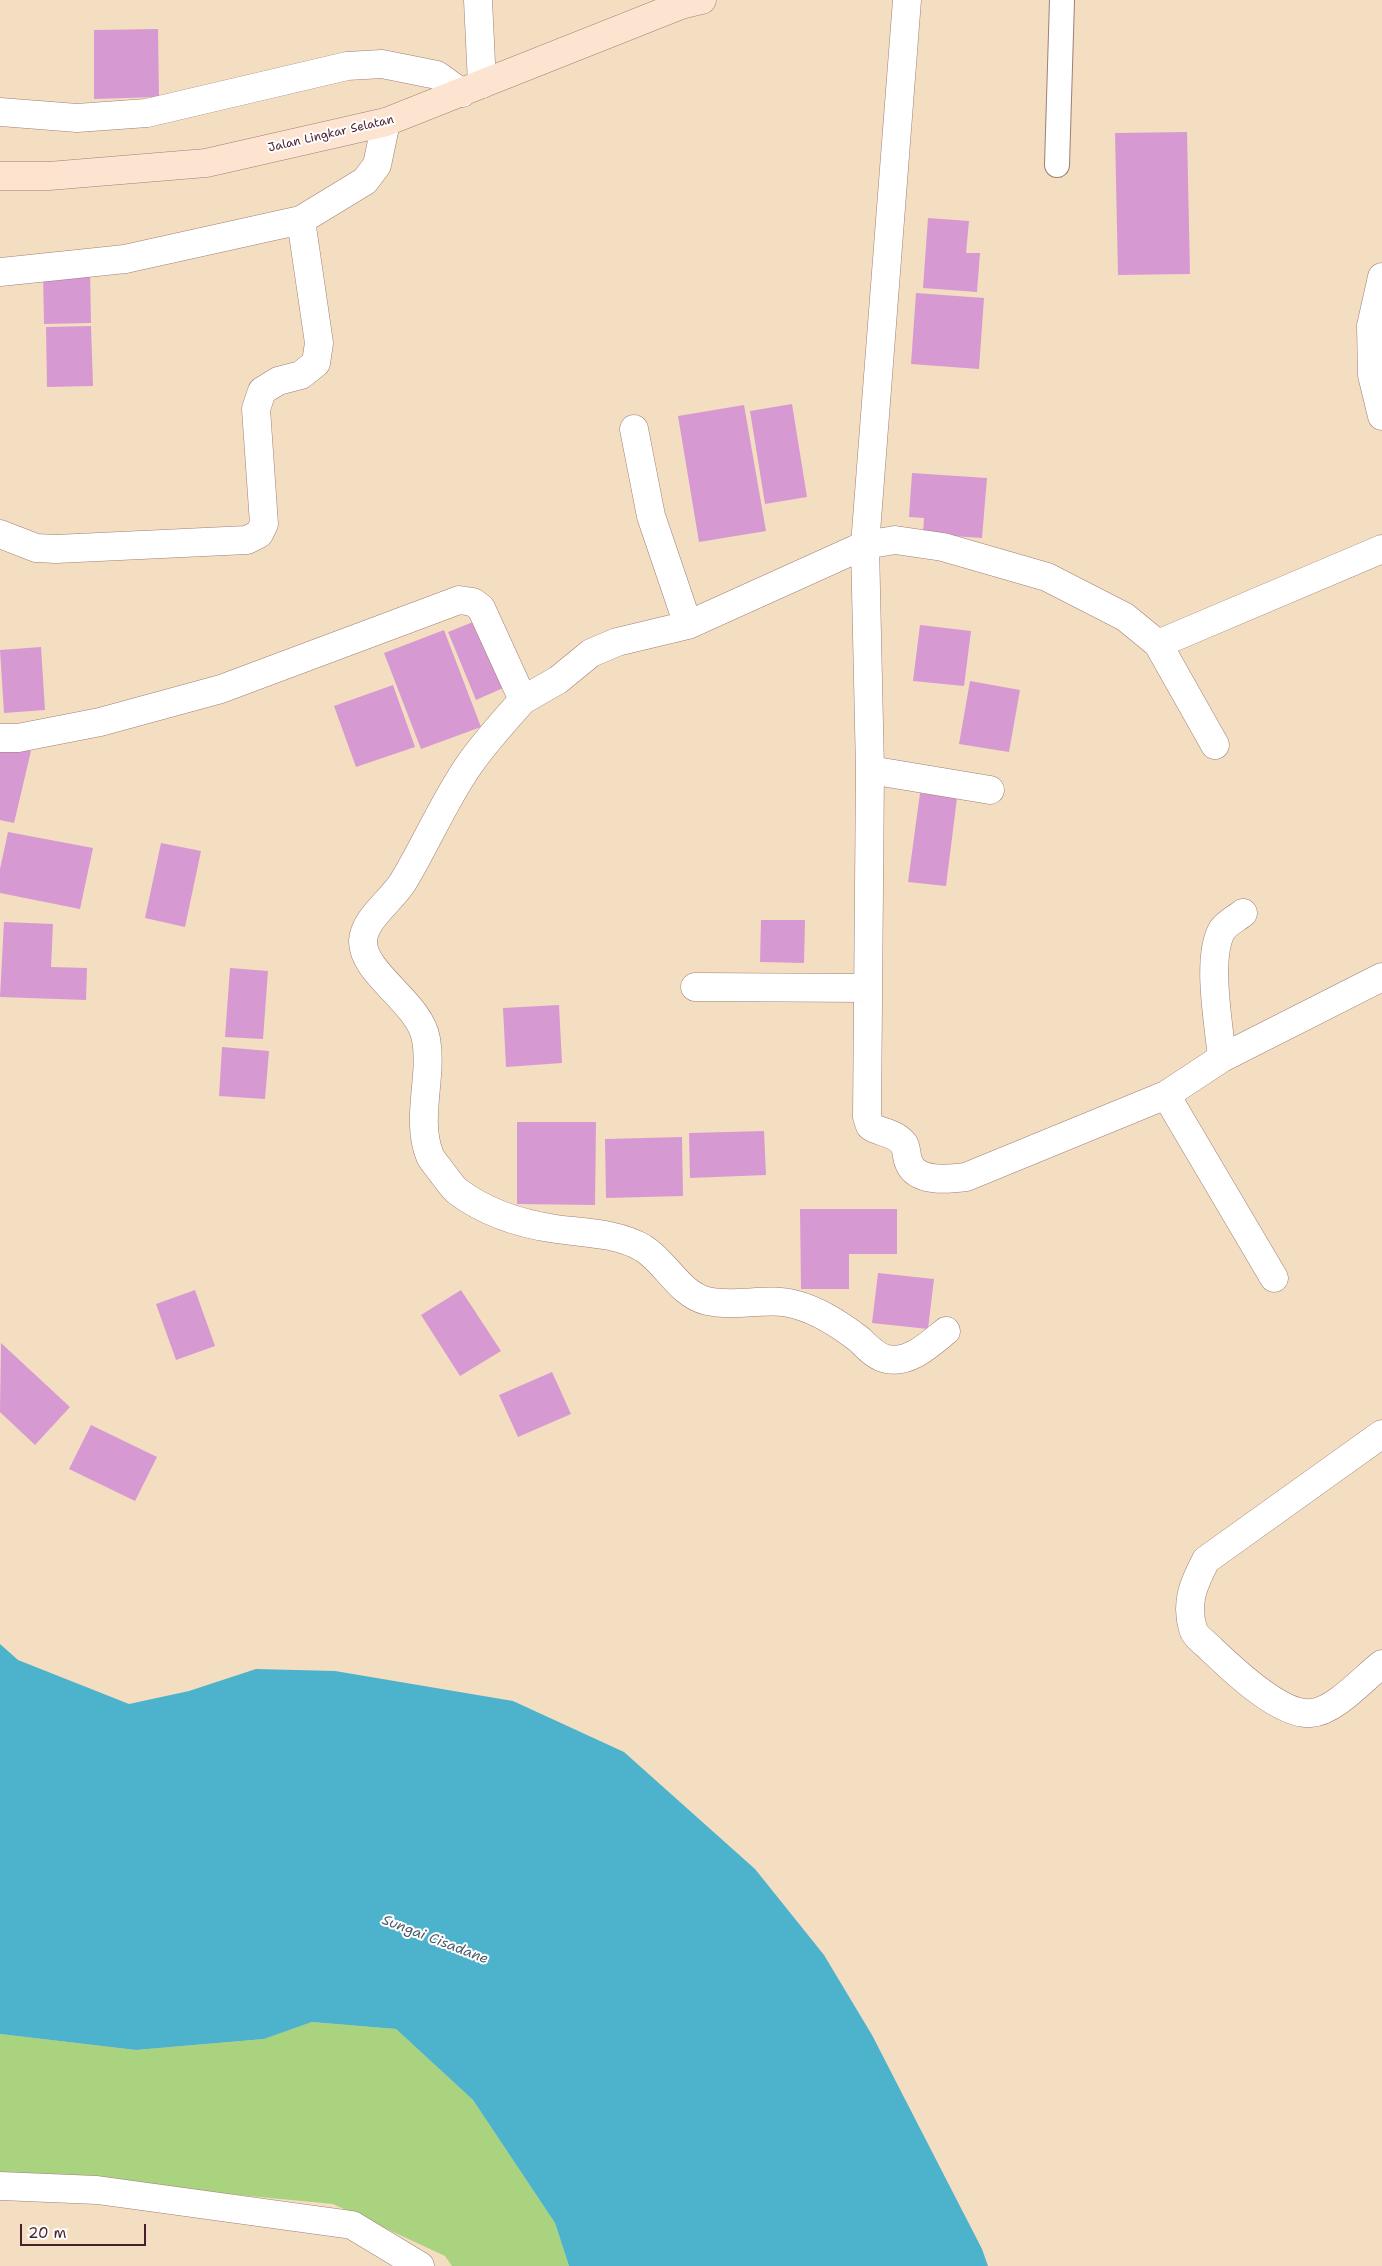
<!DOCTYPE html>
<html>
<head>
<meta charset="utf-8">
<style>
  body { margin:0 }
  #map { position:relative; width:1382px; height:2266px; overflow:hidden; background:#f4dec1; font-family:"Shantell Sans",sans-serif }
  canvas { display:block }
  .scale { position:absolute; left:20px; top:2224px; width:126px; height:22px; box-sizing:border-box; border:2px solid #4a1f2b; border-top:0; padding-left:6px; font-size:15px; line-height:18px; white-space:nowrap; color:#4a1f2b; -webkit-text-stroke:4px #fff; paint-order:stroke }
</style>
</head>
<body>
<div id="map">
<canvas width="1382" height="2266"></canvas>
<div class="scale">20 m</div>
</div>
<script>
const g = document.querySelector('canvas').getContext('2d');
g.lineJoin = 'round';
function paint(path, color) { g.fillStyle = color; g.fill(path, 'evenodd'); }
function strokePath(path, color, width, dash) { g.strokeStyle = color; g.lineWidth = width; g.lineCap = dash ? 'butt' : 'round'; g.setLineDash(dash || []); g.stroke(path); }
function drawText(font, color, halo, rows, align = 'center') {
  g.font = font + ' "Shantell Sans",sans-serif'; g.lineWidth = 4; g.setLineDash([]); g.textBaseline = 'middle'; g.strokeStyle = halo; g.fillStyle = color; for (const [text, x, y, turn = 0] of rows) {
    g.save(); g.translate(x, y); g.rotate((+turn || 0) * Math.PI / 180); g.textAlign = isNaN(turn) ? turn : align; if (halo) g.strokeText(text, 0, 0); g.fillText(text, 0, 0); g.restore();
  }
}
const green = new Path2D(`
  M312,2022L396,2029L473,2100L555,2223L569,2266H452L445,2256L333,2204L0,2172V2034L136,2050L264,2039Z`);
const water = new Path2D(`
  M0,1644L18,1660L129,1704L189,1691L256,1669L335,1671L513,1701L624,1752L755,1869L824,1955L872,2035L982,2249L988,2266H569L555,2223L473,2100L396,2029L312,2022L264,2039L136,2050L0,2034Z`);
const building = new Path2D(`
  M158,29L159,97L94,99V30Z
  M1187,132L1190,274L1118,275L1115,133Z
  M928,218L969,221L966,253H980L977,292L923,288Z
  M90,271L91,323L44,324L43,273Z
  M916,293L984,298L979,369L911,364Z
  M91,326L93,386L47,387L46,327Z
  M792,404L807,497L765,504L750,411Z
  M744,405L766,531L699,542L678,416Z
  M912,473L987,478L982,538L923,534L924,518L909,517Z
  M483,618L510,685L476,700L448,632Z
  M920,625L971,631L964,686L913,681Z
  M444,630L481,727L421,749L384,653Z
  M41,647L45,710L4,713L0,650Z
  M970,681L1020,690L1009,752L959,744Z
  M393,685L415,747L356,767L334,706Z
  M0,743L31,751L14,823L0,820Z
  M920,793L957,798L946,886L908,882Z
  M8,832L93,848L80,909L0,893V869Z
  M161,843L201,851L185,927L145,918Z
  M761,920H805L804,963L760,962Z
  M4,922L53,924L51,967L87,968L86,1000L0,997Z
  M230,968L268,971L263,1039L225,1037Z
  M559,1005L562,1063L506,1067L503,1008Z
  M222,1047L269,1051L265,1099L219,1096Z
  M517,1122H596L595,1205L517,1204Z
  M764,1131L766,1175L690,1178L689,1133Z
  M682,1137L683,1196L606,1198L605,1139Z
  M800,1209H897V1254H849V1289H801Z
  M878,1273L934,1279L928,1329L872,1323Z
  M195,1290L215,1346L176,1360L156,1304Z
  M461,1290L501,1351L460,1376L421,1315Z
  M1,1343L70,1407L35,1445L0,1412Z
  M552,1372L571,1414L518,1437L499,1395Z
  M91,1425L157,1457L135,1501L69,1469Z`);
const lane = new Path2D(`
  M1057,165L1062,0`);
const street = new Path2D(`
  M478,0L482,84
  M907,0L865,545L870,770L867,1117L870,1126C880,1133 895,1132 904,1144C907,1149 906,1157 909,1163C917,1183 950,1179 966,1177L1166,1095L1222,1058L1382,977
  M0,112L77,118L147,113L347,66L382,64L437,75L462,93
  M0,272L125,259L301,220L365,181L377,165L386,122
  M1382,277L1371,326L1372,375L1382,416
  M634,429L651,516L688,625
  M0,534L36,548L56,549L247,540L259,534L264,524L256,409L262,391L278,381L301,375L316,363L319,343L301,220
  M1158,644L1382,549
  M523,700C504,721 485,742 469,765C444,801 426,844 403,882C391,901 364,919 363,941C362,973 420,1003 426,1039C433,1077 415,1119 430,1156C433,1162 439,1168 443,1174C448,1180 452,1187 457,1191C486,1213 521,1224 556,1229C585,1233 617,1233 643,1248C667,1263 679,1294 707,1301C737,1308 768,1296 797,1305C819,1311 842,1326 860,1340C868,1348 876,1357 887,1359C909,1364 930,1344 946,1331
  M0,738H18L100,722L221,689L459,600L473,602L481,608L523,700L558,680L591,653L617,642L688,625L865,545L895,540L943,547L1047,577L1125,617L1158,644L1215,745
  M870,770L990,790
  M695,987L868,988
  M1222,1058C1219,1025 1206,958 1222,930C1227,923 1237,918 1243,913
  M1166,1095L1274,1278
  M1382,1434L1206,1560C1194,1583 1185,1602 1193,1629C1195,1636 1205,1643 1210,1648C1231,1668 1280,1716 1311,1713C1334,1712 1364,1678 1382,1664
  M0,2186L97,2190L352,2225L420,2266`);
const secondary = new Path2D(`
  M0,176H49L206,163L386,122L681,5L702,0`);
const streetNames = [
  ["Jalan Lingkar Selatan",331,134,-13]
];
const waterNames = [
  ["Sungai Cisadane",435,1940,21]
];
paint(green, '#a9d37e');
paint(water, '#4db2cb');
paint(building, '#d799d2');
strokePath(lane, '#9f7e76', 26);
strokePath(street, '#9f7e76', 29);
strokePath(secondary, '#9f7e76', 29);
strokePath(lane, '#fff', 24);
strokePath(street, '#fff', 28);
strokePath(secondary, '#fde4d1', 28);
drawText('12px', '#4a1f2b', '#fff', streetNames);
drawText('italic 14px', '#4b5a6b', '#fff', waterNames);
</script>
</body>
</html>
